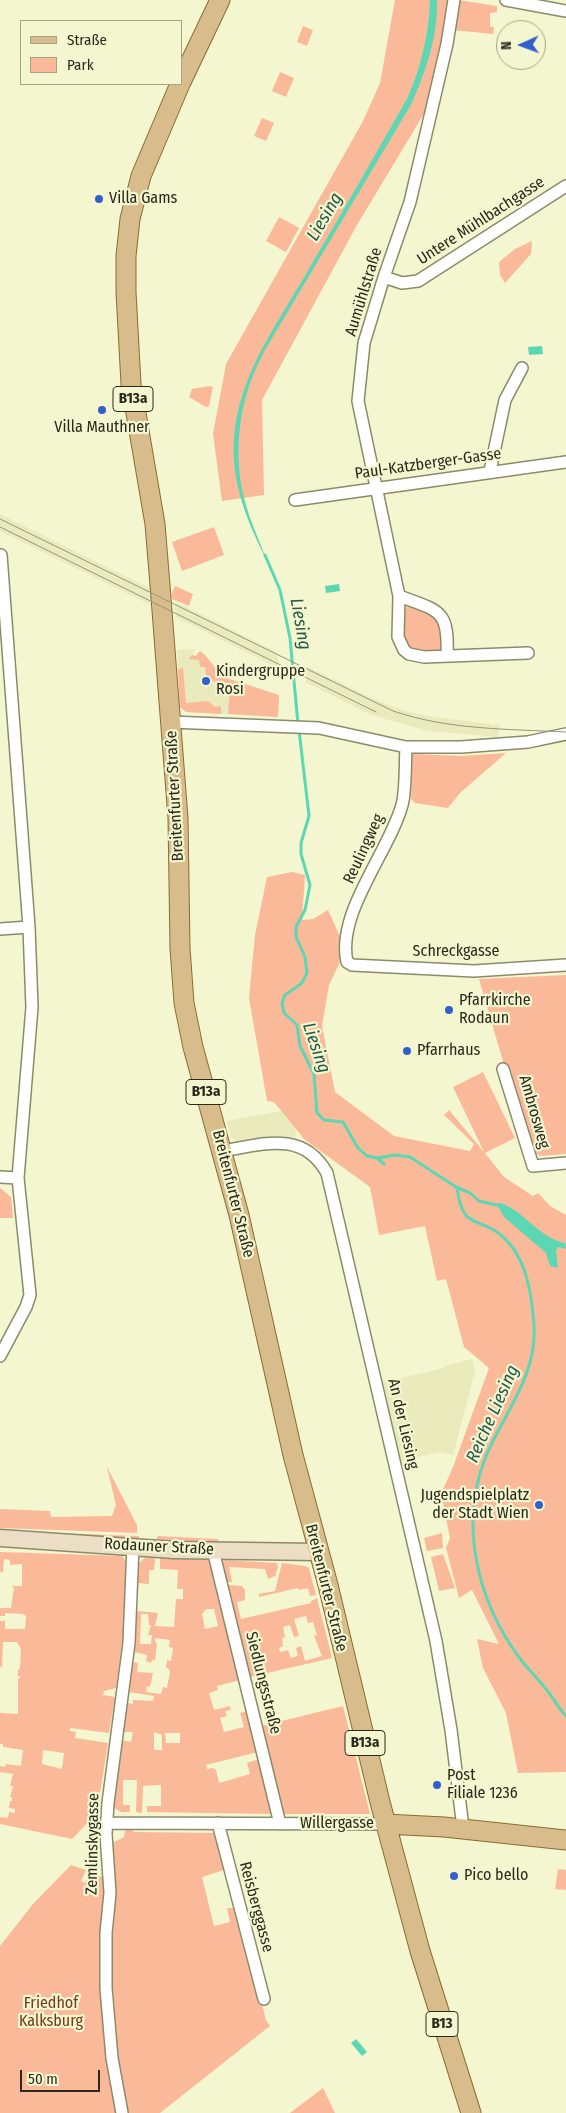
<!DOCTYPE html>
<html>
<head>
<meta charset="utf-8">
<style>
  body { margin:0 }
  #map { position:relative; width:566px; height:2113px; overflow:hidden; background:#f4f6d0; font-family:"Fira Sans Condensed",sans-serif }
  canvas { display:block }
  .legend { position:absolute; left:20px; top:20px; width:162px; height:65px; box-sizing:border-box; background:#f4f6d0; border:1px solid #a3a488; margin:0; padding:6px 9px; list-style:none; font-size:15px; color:#292a1c }
  .legend li { display:flex; align-items:center; gap:10px; height:25px }
  .legend b { width:25px; border:1px solid #a3a488 }
  .north { position:absolute; left:496px; top:20px; width:50px; height:50px; box-sizing:border-box; background:#f4f6d0; border:1px solid #a3a488; border-radius:50%; rotate:268deg; font-size:14px; font-weight:700; line-height:20px; text-align:center; color:#292a1c }
  .north::after { content:''; display:block; margin:auto; width:18px; height:22px; background:#325fce; clip-path:polygon(50% 0,100% 100%,50% 72%,0 100%) }
  .scale { position:absolute; left:20px; top:2070px; width:80px; height:22px; box-sizing:border-box; border:2px solid #292a1c; border-top:0; padding-left:6px; font-size:15px; line-height:18px; white-space:nowrap; color:#292a1c; -webkit-text-stroke:4px #f4f6d0; paint-order:stroke }
</style>
</head>
<body>
<div id="map">
<canvas width="566" height="2113"></canvas>
<ul class="legend">
<li><b style="height:6px;background:#d9bc8b"></b>Straße</li>
<li><b style="height:14px;background:#fab999"></b>Park</li>
</ul>
<div class="north">N</div>
<div class="scale">50 m</div>
</div>
<script>
const g = document.querySelector('canvas').getContext('2d');
g.lineJoin = 'round';
function paint(path, color) { g.fillStyle = color; g.fill(path, 'evenodd'); }
function strokePath(path, color, width, dash) { g.strokeStyle = color; g.lineWidth = width; g.lineCap = dash ? 'butt' : 'round'; g.setLineDash(dash || []); g.stroke(path); }
function drawText(font, color, halo, rows, align = 'center') {
  g.font = font + ' "Fira Sans Condensed",sans-serif'; g.lineWidth = 4.5; g.setLineDash([]); g.textBaseline = 'middle'; g.strokeStyle = halo; g.fillStyle = color; for (const [text, x, y, turn = 0] of rows) {
    g.save(); g.translate(x, y); g.rotate((+turn || 0) * Math.PI / 180); g.textAlign = isNaN(turn) ? turn : align; if (halo) g.strokeText(text, 0, 0); g.fillText(text, 0, 0); g.restore();
  }
}
const built = new Path2D(`
  M0,514L151,589L148,594L151,598L149,603L151,605L0,531Z
  M174,601L279,653L277,658L280,662L278,666L280,669L175,617L177,613L174,609L176,604Z
  M196,649L192,655L196,656L200,651L205,655L223,677L279,695L278,717L186,712L180,707L177,650Z
  M304,665L374,699L405,711L434,717L500,725L498,737L429,731L371,715L305,682L308,677L304,672L306,668Z
  M281,1111L296,1130L295,1138L276,1136L238,1142L231,1138L227,1121Z
  M472,1359L475,1372L453,1455L441,1452L401,1461L383,1382L444,1368V1366Z`);
const green = new Path2D(`
  M395,0H454L425,112L357,225L262,400L264,495L222,501L213,434L226,364L363,121L380,83Z
  M458,0L497,6V12L490,13V27H494L493,34L453,30Z
  M303,26L313,30L307,46L297,42Z
  M280,72L294,78L286,97L272,91Z
  M262,118L274,123L266,141L254,136Z
  M279,217L299,228L286,252L266,241Z
  M532,241L531,254L505,283L500,275L499,262L515,249Z
  M209,386L213,387L209,406L206,407L189,397L192,389Z
  M214,527L224,555L182,571L172,542Z
  M175,586L193,594L189,606L172,599V593Z
  M410,605C439,616 442,616 442,648L437,652C400,650 402,642 404,608Z
  M200,651L205,655L223,677L279,695L278,717L228,714L230,688L218,684L206,676L205,667H200L199,660L189,659L192,655L196,656Z
  M183,668L186,703L208,701L215,707L221,706V714L186,712L180,707L178,669Z
  M506,753L460,793L448,808L415,803L411,799L412,763L409,757L413,754L461,756Z
  M292,872L305,875L302,920L313,919L328,910L342,941L339,964L329,985L322,1026L335,1092L394,1136L470,1151L474,1144L444,1115L449,1110L484,1152L453,1087L483,1072L515,1138L485,1153L504,1177L533,1196L538,1193L550,1206L566,1215V1772L518,1773L506,1713L483,1668L477,1639L499,1644L472,1590L459,1598L446,1548L450,1538L441,1494L453,1467L489,1368L464,1347L446,1279L437,1281L425,1226L379,1235L370,1187L304,1139L274,1102L267,1101L249,998L255,935L267,877Z
  M566,975V1154L540,1156L535,1153L510,1068H505L479,979Z
  M0,1188L11,1197L13,1218H0Z
  M107,1467L137,1525V1533L0,1528V1509L50,1511L51,1517L112,1516L116,1505Z
  M0,1531L139,1536V1539L0,1534Z
  M442,1533L443,1548L427,1551L424,1538Z
  M158,1536L218,1539L219,1543L165,1540L162,1543L155,1542Z
  M0,1552L122,1556L126,1561L123,1634L116,1688L104,1691L103,1695L115,1697L109,1733L70,1728V1731L76,1732L75,1738L108,1743L98,1806L91,1819L72,1839L0,1824V1817L8,1818L9,1812L15,1813V1809L9,1808L10,1801H12V1797H10L13,1786H10L13,1774L0,1772V1766L5,1767L6,1764L21,1766L23,1750L3,1747V1744H0V1713L18,1714V1679L21,1677L18,1676V1670L20,1668L21,1649L17,1642H3L2,1668L0,1666V1621H5V1629H25L26,1616L23,1614L5,1613V1616H0V1608H11L14,1588L11,1586H22V1564L10,1565V1560L4,1559L3,1572H0ZM43,1750L64,1753L62,1769L42,1764Z
  M443,1554L455,1588L439,1591L431,1557Z
  M145,1558H155L154,1570H149V1584L138,1583L139,1563Z
  M160,1558L210,1560L240,1680L217,1686L218,1690L209,1693L214,1710L230,1706L231,1710L225,1711L227,1716L220,1718L224,1732L244,1727L240,1713L247,1711L258,1752L206,1765L207,1769L213,1768L216,1770L219,1783L250,1774L247,1763L259,1759L273,1814L147,1812V1806H161V1785L143,1786L142,1813L136,1812L137,1780H123V1805H130V1812H121L113,1807L122,1740L131,1742L133,1732H123L128,1703L133,1704V1700L153,1701L154,1696L129,1692L133,1662L138,1663L137,1672L153,1673L150,1687L147,1686L146,1692L161,1694L163,1687L167,1688L170,1672L168,1668H166L167,1660L171,1661L173,1648L169,1647L170,1640L155,1638V1642L157,1643L155,1660H152L151,1663L146,1661L147,1655L135,1652L137,1611L158,1613L155,1626L174,1627L176,1599H183V1589H177L178,1570L160,1569ZM206,1609H214L218,1626L205,1629L202,1614ZM141,1614H148L149,1625H151L148,1635H152L151,1644H140ZM154,1732L162,1735V1750H154ZM165,1733H180V1743H166Z
  M224,1560L277,1563L278,1567L275,1576L268,1579L265,1569L229,1567L232,1582H225L221,1562Z
  M282,1563L305,1566L309,1568L316,1595L310,1596L308,1588L299,1590L298,1588L259,1597V1594L275,1591Z
  M229,1585L242,1586L245,1590V1600L237,1602L241,1619L311,1603V1601L317,1598L332,1658L250,1677L227,1588ZM306,1616L308,1623L313,1622L317,1635L314,1636L322,1656L305,1661L301,1646L296,1648L298,1656L291,1658L288,1650L280,1652L279,1648L283,1646L282,1638L285,1637L283,1627L290,1625L294,1637L299,1636L294,1619Z
  M343,1706L370,1814H283L261,1726Z
  M131,1828L134,1832L215,1833L224,1870L202,1877L214,1926L230,1922L227,1908H234L258,2000H261L266,2020L270,2026L160,2113H127L115,2040L117,2039L110,1952L113,1892L112,1843L124,1837L125,1831Z
  M71,1865L86,1870L81,1881L85,1883L91,1872L104,1878L118,2113H0V1946L33,1904Z
  M558,1869L566,1870V1890L555,1889Z
  M323,2088L335,2113H290Z`);
const water = new Path2D(`
  M430,0H437C438,37 426,70 412,103L265,350C240,396 232,447 244,498C249,519 259,539 266,559C247,521 231,483 234,439C238,374 279,322 310,267C343,211 375,155 407,99C421,67 429,35 430,0Z
  M542,346L543,354L529,355L528,347Z
  M339,584L340,591L326,593L325,586Z
  M501,1203C525,1212 539,1238 565,1243L566,1249L558,1247L556,1251L558,1268L550,1266L546,1253L504,1217L499,1208L494,1204Z
  M356,2039L367,2052L362,2056L351,2043Z`);
const stream = new Path2D(`
  M265,555L280,590L290,638L298,724
  M299,730L309,816L301,843V854L310,885L305,910L296,927V937L305,957L307,973L302,983L285,995L282,1003L284,1013L297,1025L300,1046L314,1074L317,1113L324,1120L343,1122L358,1148L367,1156L377,1158L396,1155L410,1157L456,1187L470,1193L479,1201L496,1205
  M377,1158L384,1164
  M457,1188C463,1232 478,1215 502,1236C527,1258 532,1295 534,1326C537,1376 504,1413 486,1456C458,1525 478,1603 521,1660C529,1670 538,1679 546,1689C553,1697 558,1708 566,1716`);
const street = new Path2D(`
  M454,0L447,44L410,202L384,277L364,343L358,401L399,596L398,637L404,650L409,654L424,657L528,653
  M506,0L566,11
  M384,277L402,283L418,281L566,186
  M490,471L505,400L522,368
  M295,500L566,462
  M399,596C439,611 449,609 447,656
  M171,722L319,728L406,747H461L528,742L566,734
  M406,747C405,763 406,791 402,805C389,852 336,913 347,962L352,965L474,971L566,965
  M0,929L29,927
  M503,1069L533,1166L566,1163
  M223,1151C263,1144 303,1130 327,1173L436,1641L451,1730L463,1828
  M0,1177L18,1178
  M0,1356L26,1307L30,1295L18,1178L32,1007L29,927L1,555
  M213,1550L280,1824
  M108,1823L385,1824
  M218,1823L264,1999
  M122,2113L112,2058L106,1988V1933L110,1893L106,1834L108,1803L129,1643L133,1546`);
const secondary = new Path2D(`
  M0,1538L174,1550L319,1552`);
const primary = new Path2D(`
  M181,82L220,0
  M180,84L141,176L130,219L126,256V292L131,384L155,524L160,585L178,818L180,948L184,1003L193,1047L239,1215L293,1455L328,1585L380,1802L420,1951L471,2113
  M385,1824L444,1827L566,1840`);
const tram = new Path2D(`
  M0,519L393,711C449,730 508,729 566,732
  M0,527L376,712`);
const markers = [
  [99,199,5,"#325fce"],
  [102,410,5,"#325fce"],
  [206,681,5,"#325fce"],
  [449,1010,5,"#325fce"],
  [407,1051,5,"#325fce"],
  [539,1505,5,"#325fce"],
  [437,1785,5,"#325fce"],
  [454,1876,5,"#325fce"]
];
const shields = [
  [133,399,40],
  [206,1092,40],
  [365,1743,40],
  [442,2024,32]
];
const shieldNames = [
  ["B13a",133,399],
  ["B13a",206,1092],
  ["B13a",365,1743],
  ["B13",442,2024]
];
const poiNames = [
  ["Villa Gams",109,199],
  ["Villa Mauthner",102,428,"center"],
  ["Kindergruppe",216,672],
  ["Rosi",216,690],
  ["Pfarrkirche",459,1001],
  ["Rodaun",459,1019],
  ["Pfarrhaus",417,1051],
  ["Jugendspielplatz",529,1496,"right"],
  ["der Stadt Wien",529,1514,"right"],
  ["Post",447,1776],
  ["Filiale 1236",447,1794],
  ["Pico bello",464,1876]
];
const streetNames = [
  ["Untere Mühlbachgasse",481,221,-33],
  ["Aumühlstraße",364,292,-73],
  ["Paul-Katzberger-Gasse",428,464,-8],
  ["Breitenfurter Straße",175,796,-93],
  ["Reulingweg",364,849,-65],
  ["Schreckgasse",456,952],
  ["Ambrosweg",534,1112,74],
  ["Breitenfurter Straße",233,1194,76],
  ["An der Liesing",403,1424,77],
  ["Rodauner Straße",159,1547,3],
  ["Breitenfurter Straße",326,1588,76],
  ["Siedlungsstraße",263,1683,76],
  ["Willergasse",337,1824],
  ["Zemlinskygasse",93,1844,-89],
  ["Reisberggasse",256,1907,75]
];
const parkNames = [
  ["Friedhof",51,2004],
  ["Kalksburg",51,2022]
];
const waterNames = [
  ["Liesing",325,217,-60],
  ["Liesing",300,624,80],
  ["Liesing",316,1048,71],
  ["Reiche Liesing",493,1414,-66]
];
paint(built, '#e9ebbd');
paint(green, '#fab999');
paint(water, '#5cd7b4');
strokePath(stream, '#5cd7b4', 3);
strokePath(street, '#8a8b69', 14);
strokePath(secondary, '#8a8b69', 19);
strokePath(primary, '#8a6c31', 21);
strokePath(street, '#fff', 11);
strokePath(secondary, '#ecddc5', 16);
strokePath(primary, '#d9bc8b', 19);
strokePath(tram, '#95967c', 1);
for (const [x, y, r, color] of markers) { const dot = new Path2D(); dot.arc(x, y, r, 0, 2 * Math.PI); g.fillStyle = color; g.fill(dot); strokePath(dot, '#f4f6d0', 2); }
for (const [x, y, w] of shields) { const box = new Path2D(); box.roundRect(x - w / 2, y - 12.5, w, 25, 4); g.fillStyle = '#f4f6d0'; g.fill(box); strokePath(box, '#292a1c', 1); }
drawText('bold 15px', '#292a1c', null, shieldNames);
drawText('16px', '#292a1c', '#f4f6d0', poiNames, 'left');
drawText('16px', '#292a1c', '#f4f6d0', streetNames);
drawText('16px', '#733a1b', '#f4f6d0', parkNames);
drawText('italic 18px', '#26594a', '#f4f6d0', waterNames);
</script>
</body>
</html>
